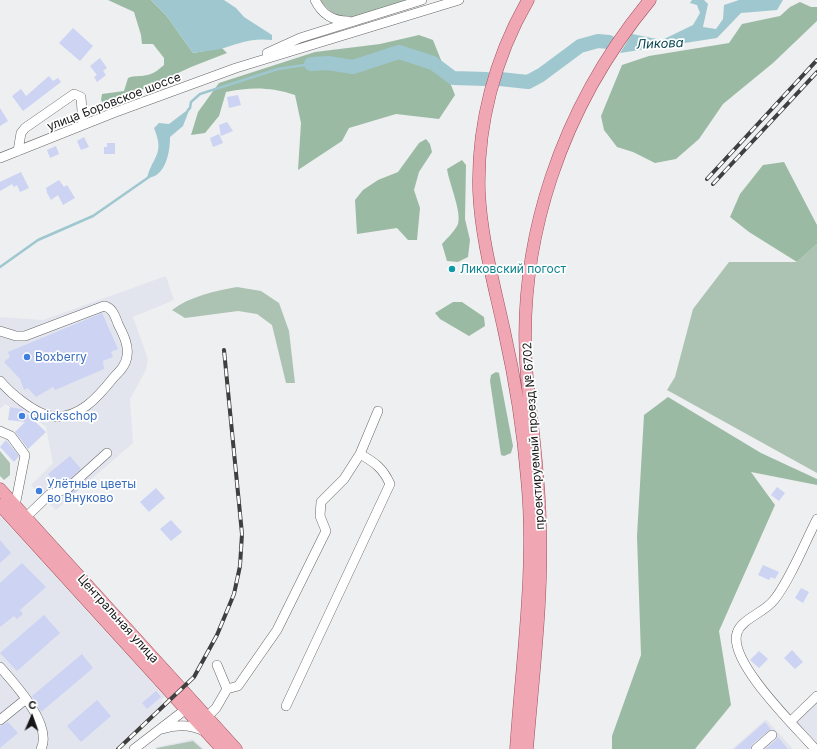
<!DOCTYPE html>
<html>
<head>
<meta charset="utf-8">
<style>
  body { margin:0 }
  #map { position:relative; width:817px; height:749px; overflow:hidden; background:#eeeff0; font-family:Inter,sans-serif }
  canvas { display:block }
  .north { position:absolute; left:12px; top:697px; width:40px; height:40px; -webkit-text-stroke:3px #fff; paint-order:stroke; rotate:2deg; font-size:11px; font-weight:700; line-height:16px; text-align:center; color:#171718 }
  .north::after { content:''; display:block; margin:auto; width:14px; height:18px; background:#171718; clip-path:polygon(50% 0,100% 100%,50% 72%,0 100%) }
</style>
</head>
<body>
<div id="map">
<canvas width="817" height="749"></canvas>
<div class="north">С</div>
</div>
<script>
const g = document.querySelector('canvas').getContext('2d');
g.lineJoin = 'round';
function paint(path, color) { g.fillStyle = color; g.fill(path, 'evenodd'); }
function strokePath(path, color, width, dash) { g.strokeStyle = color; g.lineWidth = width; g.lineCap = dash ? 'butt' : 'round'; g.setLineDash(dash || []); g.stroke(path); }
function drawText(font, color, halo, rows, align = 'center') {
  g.font = font + ' Inter,sans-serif'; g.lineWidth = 3.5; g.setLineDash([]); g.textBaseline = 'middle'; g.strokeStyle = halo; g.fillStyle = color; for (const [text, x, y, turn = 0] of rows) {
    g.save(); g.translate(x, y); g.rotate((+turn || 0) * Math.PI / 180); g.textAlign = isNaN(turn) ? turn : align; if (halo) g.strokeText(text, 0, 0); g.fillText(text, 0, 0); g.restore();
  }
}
const built = new Path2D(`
  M166,276L174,300L133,317L148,359L146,370L130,399L133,443L56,510L31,485L53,463L46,427L23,409L10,407L5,404L0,409V317L43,320Z
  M0,516L165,697L161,700L163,703L114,749H0Z
  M817,698V749L789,723Z
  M766,719L793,749H732Z
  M193,739L204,749H154L157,747Z`);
const green = new Path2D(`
  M320,0H408C397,3 353,20 344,18C335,15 326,9 320,0Z
  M817,244V473L667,390L675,377L693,309L729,262H797Z
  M237,287L261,291L279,303L289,331L295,383H286L272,325L257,314L238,311L185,318L172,310C190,296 216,291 237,287Z
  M0,451L10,463V475L4,480L0,476Z
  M193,741L202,749H156L157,748Z`);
const forest = new Path2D(`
  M108,0H151L166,15L193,53L222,48L227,53L191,67L105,107L101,100L102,94L124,91L128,78C135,75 140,77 147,75C154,74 159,69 164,65V58L153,44H142L141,35L134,12Z
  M800,2L811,7H817V21L773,63L723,104L699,139L676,159L655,163L633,152L617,147L604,130L601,116L622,65L649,56L729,43L742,24L780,16L790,7Z
  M419,35L433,40L455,95L439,119L396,114L349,128L342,141L298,170L301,123L295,95C271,87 250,87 226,92L219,116L205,133L191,135L198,112L219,83L315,52L380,44Z
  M426,139L430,144L432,152L419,172L414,190L420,208L417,240H408L397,228L357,234L355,200L363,190L378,180L398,172L419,143Z
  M462,160L466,165L465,219L470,240L468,257L458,262L447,261L442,244C447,238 455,231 458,224C462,212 449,183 447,169Z
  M784,162L817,225V244L797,262L749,232L730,217L740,194L763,165Z
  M453,302H462L484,317L485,326L469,336L440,319L435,313Z
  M496,372L499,373L513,446L511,453L504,456L501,455L490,381L491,375Z
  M668,397L761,453L817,479V485L751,472L775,505L719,631L731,705L695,749H612V736L641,655L637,536L644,415Z`);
const water = new Path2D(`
  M151,0H224L236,8L244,17L272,35V40C251,38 243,42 224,48C214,51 203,51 193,53L166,15Z
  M692,0H704L708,4L703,27L716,29L723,19L724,5L739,0H783L777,10L741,13L717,38L620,53L632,34L662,40L693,25L700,13L697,5L690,3Z
  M190,108L183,126L170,137C170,152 166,177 147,178C153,155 165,155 154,128L159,123L169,124Z`);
const stream = new Path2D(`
  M188,110L190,108L191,102L200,94L278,69L311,64
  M0,267L38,240L93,216L149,177`);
const river = new Path2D(`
  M311,64L328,63L353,67L399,52L433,63L453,78L486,79
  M500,79L528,82L541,75L580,46L598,41L609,42`);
const building = new Path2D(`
  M73,28L93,46L80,61L59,43Z
  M100,58L107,68L103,71L106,75L97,82L94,77L97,75L90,66Z
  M49,76L53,81L58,78L61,82L23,111L12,96L21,89L26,96Z
  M238,95L241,105L229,108L227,97Z
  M0,108L8,121L0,126Z
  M227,122L233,131L221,136L219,125Z
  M219,134L223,143L213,147L210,138Z
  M84,137L89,147L81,150L77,141Z
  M107,143H115V154H104V147H107Z
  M56,146L59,154L50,158L47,150Z
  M21,172L29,188L20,192L17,185L14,187L12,184L0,191V182Z
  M59,180L64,187L67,185L75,198L63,205L58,195L51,200L47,193L46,188Z
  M102,313L118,349L111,352L113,357L103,361L104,369L55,390L53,387L36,397L28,388L24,390L20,379L4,362L10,357L8,352Z
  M10,407L22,409L46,432L28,449L15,432L25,422L8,420Z
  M6,440L19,456L14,462L0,447Z
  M70,456L81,469L64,484L58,485L48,474Z
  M88,478L90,480L69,498L66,495Z
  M777,487L785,493L779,501L771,495Z
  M156,488L165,498L149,512L140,502Z
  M171,520L182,532L171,541L160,529Z
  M0,540L11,553L0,563Z
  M22,563L46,587L20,610L23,614L17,619L14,616L0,627V583Z
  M763,565L779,572L775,579L771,577L769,580L758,575Z
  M801,588L809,592L803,603L795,598Z
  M44,615L60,633L17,671L0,653Z
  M792,650L803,662L795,669L784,658Z
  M759,651L768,659L759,668L750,660Z
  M82,654L93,668L41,712L32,696Z
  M156,691L161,697L147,709L142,703Z
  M97,700L111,716L81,742L67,726Z
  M8,722L18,733L0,748V726Z
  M765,722L771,729L752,744L750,749H734Z
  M778,737L788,749H765L776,740Z`);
const minor = new Path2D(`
  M315,0C322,14 332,21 348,21
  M267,53L300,38L422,0
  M18,151L21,133L25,128L74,94L81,97L83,125
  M0,158L113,113L236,68L459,0
  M0,331L16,336H25L104,306C113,308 115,316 118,324C123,334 129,345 127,356C126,365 120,371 114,377C99,396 78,421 50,416C34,413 10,393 0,381
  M0,431L11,436L25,455L15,506
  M26,517L50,494L67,489L107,453
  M217,665L227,689
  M0,667C15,684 53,725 41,749
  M286,706L390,484C383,468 374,462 360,454
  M207,717L216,708L227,689L238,686L277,630L326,531L320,516L321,502L344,479L360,454L378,411
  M0,720L26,699
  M791,721L817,696
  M162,729C177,724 190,724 204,731
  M134,749L190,706
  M756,749L772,735
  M815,749C796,727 728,662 737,633C741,619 764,613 774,600C790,580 805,542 817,519`);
const major = new Path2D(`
  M0,489L236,749
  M0,505L222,749
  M516,749C522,659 536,567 527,478C523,428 515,379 504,330C494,284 481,238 479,191C477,125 495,57 528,0
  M527,749C533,674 543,598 540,522C539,474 532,426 527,378C515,241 563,105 650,0`);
const rail = new Path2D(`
  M707,179L817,60
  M713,184L817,72
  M118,749L194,677L217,635L234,594L240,566L242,534L224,350`);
const markers = [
  [452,269,4,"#0f9aa8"],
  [27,357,4,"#3f7fe0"],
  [22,416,4,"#3f7fe0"],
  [39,491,4,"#3f7fe0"]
];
const streetNames = [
  ["улица Боровское шоссе",114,102,-21],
  ["проектируемый проезд № 6702",534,436,-94],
  ["Центральная улица",118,619,48]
];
const cultureNames = [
  ["Ликовский погост",460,269]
];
const shopNames = [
  ["Boxberry",35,357],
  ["Quickschop",30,416],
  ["Улётные цветы",47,484],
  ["во Внуково",47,498]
];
const waterNames = [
  ["Ликова",660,44,-2]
];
paint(built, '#e3e5ee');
paint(green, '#acc3b3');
paint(forest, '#9bbaa4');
paint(water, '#9ec7d0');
strokePath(stream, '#9ec7d0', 2.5);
strokePath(river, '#9ec7d0', 14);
paint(building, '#ccd3f3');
strokePath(minor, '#666667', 10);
strokePath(major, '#9e4e5c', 13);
strokePath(minor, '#fff', 9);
strokePath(major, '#f0a7b3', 12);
strokePath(rail, '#3f3f40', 4);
strokePath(rail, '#fff', 2.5, [8]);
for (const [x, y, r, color] of markers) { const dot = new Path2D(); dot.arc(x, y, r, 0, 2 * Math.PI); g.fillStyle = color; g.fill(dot); strokePath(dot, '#fff', 1.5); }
drawText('12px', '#171718', '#fff', streetNames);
drawText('12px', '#0d838f', '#fff', cultureNames, 'left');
drawText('12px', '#366cbe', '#fff', shopNames, 'left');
drawText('italic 13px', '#084651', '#fff', waterNames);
</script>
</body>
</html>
